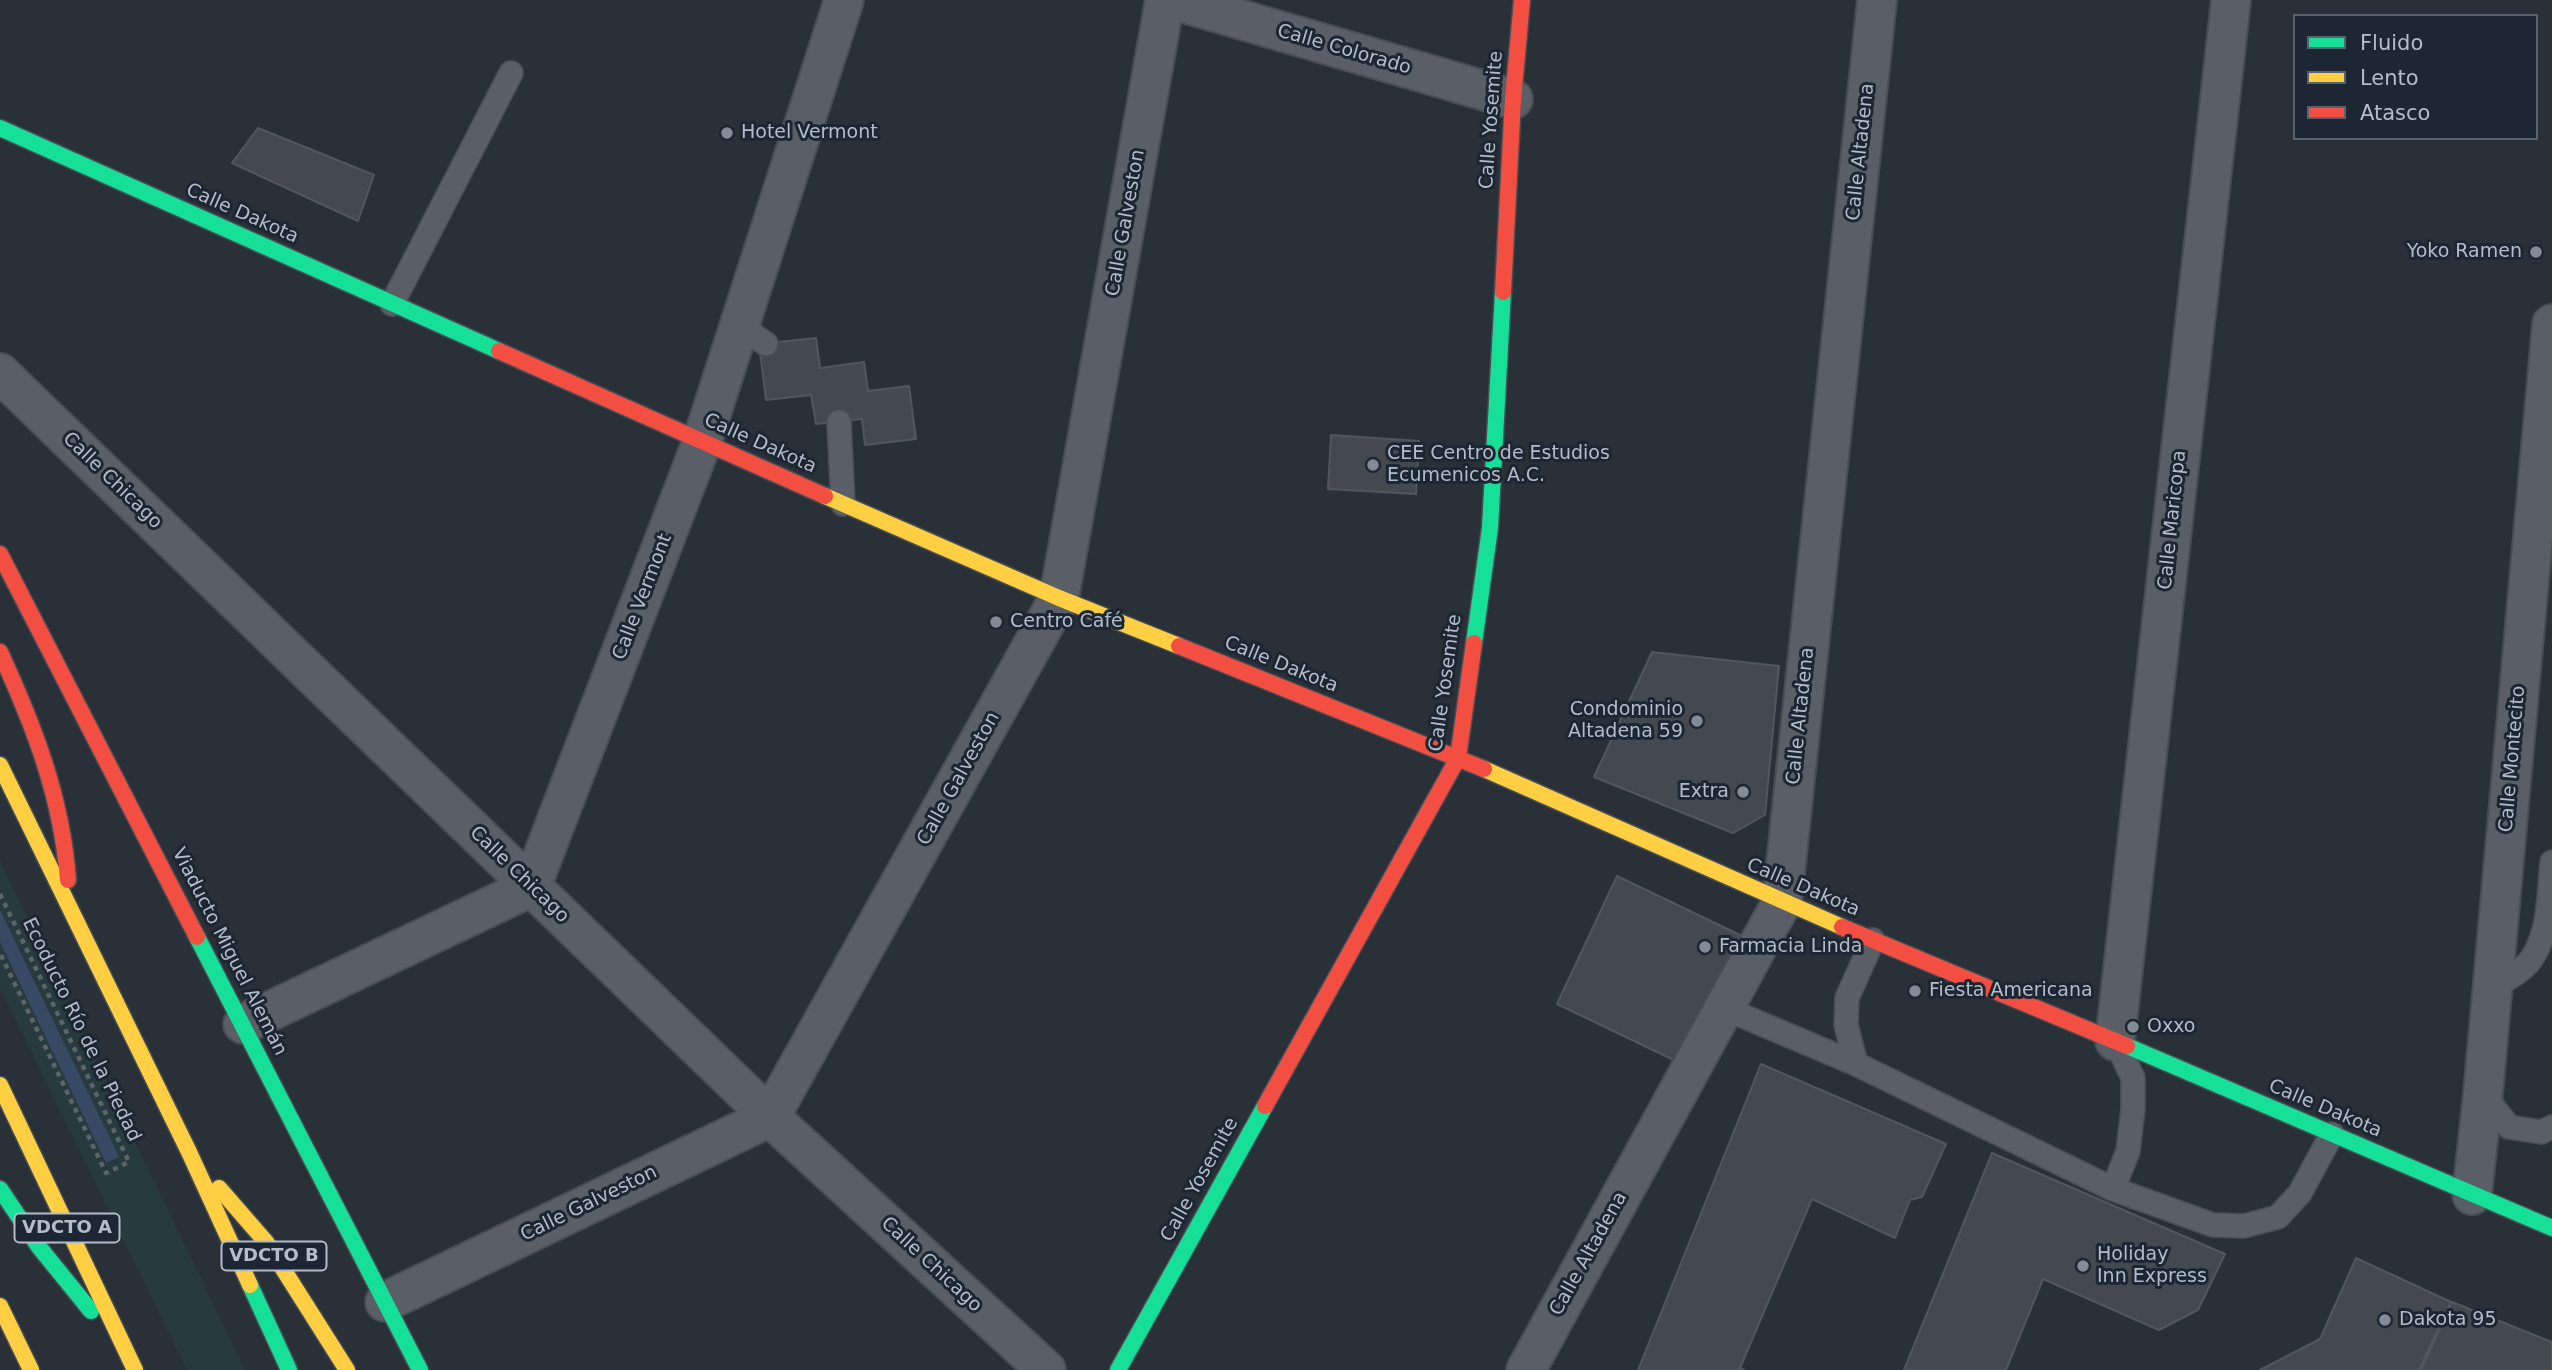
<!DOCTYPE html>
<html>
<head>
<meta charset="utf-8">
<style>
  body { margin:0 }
  #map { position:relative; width:2552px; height:1370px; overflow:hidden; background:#2a3038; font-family:"DejaVu Sans",sans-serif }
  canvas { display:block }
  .legend { position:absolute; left:2293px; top:14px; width:245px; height:126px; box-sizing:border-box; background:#1d2633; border:2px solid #59626f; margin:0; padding:9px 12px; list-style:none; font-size:21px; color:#b4bcc9 }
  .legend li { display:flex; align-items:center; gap:14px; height:35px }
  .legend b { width:35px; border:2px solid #59626f }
</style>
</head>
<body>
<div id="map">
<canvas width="2552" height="1370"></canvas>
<ul class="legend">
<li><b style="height:9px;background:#16e098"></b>Fluido</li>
<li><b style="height:9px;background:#ffcf43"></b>Lento</li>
<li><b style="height:9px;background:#f24e42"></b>Atasco</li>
</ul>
</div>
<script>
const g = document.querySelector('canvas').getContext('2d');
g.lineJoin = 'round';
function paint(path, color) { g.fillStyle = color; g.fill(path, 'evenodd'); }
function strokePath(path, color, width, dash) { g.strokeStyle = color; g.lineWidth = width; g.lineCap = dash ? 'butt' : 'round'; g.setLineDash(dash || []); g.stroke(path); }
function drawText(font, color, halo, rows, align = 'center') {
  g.font = font + ' "DejaVu Sans",sans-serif'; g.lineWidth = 6; g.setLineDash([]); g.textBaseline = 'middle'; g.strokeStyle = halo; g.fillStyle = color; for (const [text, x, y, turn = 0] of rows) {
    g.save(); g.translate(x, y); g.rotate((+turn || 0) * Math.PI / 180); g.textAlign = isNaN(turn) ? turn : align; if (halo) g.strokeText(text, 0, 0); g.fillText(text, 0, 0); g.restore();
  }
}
const green = new Path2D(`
  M0,861L245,1370H187L0,988Z`);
const water = new Path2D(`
  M0,910L119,1157L106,1163L0,942Z`);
const building = new Path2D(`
  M258,128L374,175L358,221L232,163Z
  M816,338L820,368L864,362L868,391L909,386L916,439L865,445L862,419L816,424L811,395L766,400L759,344Z
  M1331,435L1419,441L1416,494L1328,489Z
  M1652,652L1779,666L1765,815L1733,833L1594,777Z
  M1617,876L1740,935L1680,1063L1557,1004Z
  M1761,1064L1946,1144L1922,1197L1910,1200L1895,1238L1812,1199L1740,1368L1744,1370H1638Z
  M1992,1153L2225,1254L2198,1310L2159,1330L2043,1279L2006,1370H1904Z
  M2356,1258L2451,1302L2419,1370H2260L2320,1339Z
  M2452,1302L2552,1342V1370H2421Z`);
const path = new Path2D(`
  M0,894L129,1162L106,1173L0,953`);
const lane = new Path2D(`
  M392,304L511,73
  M739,325L766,344
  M839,422L843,504
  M2493,987C2508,979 2527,969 2535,953C2550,926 2549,891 2552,862
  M1724,1008L1856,1064L1846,1025L1847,998L1873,940
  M1856,1064L2113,1189L2213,1225L2244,1226L2278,1217L2300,1193L2332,1134
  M2483,1094L2509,1127L2541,1132L2552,1127
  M2113,1189L2128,1151L2133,1109V1078L2116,1042`);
const street = new Path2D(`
  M1174,0L1513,99
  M0,373L770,1117L1046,1370
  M243,1024L531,887L702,442L844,0
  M2115,1041L2231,0
  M2472,1195L2483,1094L2552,324
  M385,1302L770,1117L1059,598L1165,0
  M1526,1370L1782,902L1877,0`);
const fast = new Path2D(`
  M0,128L499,351
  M1474,643L1490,528L1503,292
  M197,937L420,1370
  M2127,1046L2552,1228
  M0,1189L39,1247L91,1311
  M250,1285L289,1370
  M1118,1370L1265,1106`);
const slow = new Path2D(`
  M825,496L1059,598L1179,646
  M0,765L189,1152L250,1285
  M1484,769L1842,927
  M0,1085L135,1370
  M219,1188L266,1242L347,1370
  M0,1306L31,1370`);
const jam = new Path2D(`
  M1503,292L1513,99L1522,0
  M499,351L825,496
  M0,554L197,937
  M1179,646L1484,769
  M0,652C34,726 62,798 68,880
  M1842,927L2127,1046
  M1265,1106L1458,758L1474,643`);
const markers = [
  [727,133,7,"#848b96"],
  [2536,252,7,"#848b96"],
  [1373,465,7,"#848b96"],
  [996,622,7,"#848b96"],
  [1697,721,7,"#848b96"],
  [1743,792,7,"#848b96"],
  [1705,947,7,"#848b96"],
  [1915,991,7,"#848b96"],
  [2133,1027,7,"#848b96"],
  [2083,1266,7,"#848b96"],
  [2385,1320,7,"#848b96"]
];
const shields = [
  [67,1228,105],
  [274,1256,105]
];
const shieldNames = [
  ["VDCTO A",67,1228],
  ["VDCTO B",274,1256]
];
const streetNames = [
  ["Calle Colorado",1344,50,16],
  ["Calle Yosemite",1492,120,-86],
  ["Calle Altadena",1861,152,-84],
  ["Calle Dakota",242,214,24],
  ["Calle Galveston",1126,223,-80],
  ["Calle Dakota",760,444,24],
  ["Calle Chicago",112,481,44],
  ["Calle Maricopa",2173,520,-84],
  ["Calle Vermont",643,597,-69],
  ["Calle Dakota",1281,665,22],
  ["Calle Yosemite",1446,683,-82],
  ["Calle Altadena",1801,716,-84],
  ["Calle Montecito",2513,759,-85],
  ["Calle Galveston",959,779,-61],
  ["Calle Chicago",519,875,44],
  ["Calle Dakota",1803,888,23],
  ["Viaducto Miguel Alemán",229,952,63],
  ["Ecoducto Río de la Piedad",81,1030,64],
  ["Calle Dakota",2325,1109,23],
  ["Calle Yosemite",1200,1180,-61],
  ["Calle Galveston",589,1204,-26],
  ["Calle Altadena",1589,1254,-61],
  ["Calle Chicago",931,1265,43]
];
const poiNames = [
  ["Hotel Vermont",741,133],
  ["Yoko Ramen",2522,252,"right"],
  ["CEE Centro de Estudios",1387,454],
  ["Ecumenicos A.C.",1387,476],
  ["Centro Café",1010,622],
  ["Condominio",1683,710,"right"],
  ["Altadena 59",1683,732,"right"],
  ["Extra",1729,792,"right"],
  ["Farmacia Linda",1719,947],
  ["Fiesta Americana",1929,991],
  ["Oxxo",2147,1027],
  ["Holiday",2097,1255],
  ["Inn Express",2097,1277],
  ["Dakota 95",2399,1320]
];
paint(green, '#273a3e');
paint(water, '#384963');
paint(building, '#444950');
strokePath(building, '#52575f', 2);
strokePath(lane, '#484c53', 26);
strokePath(street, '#484c53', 42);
strokePath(fast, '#484c53', 19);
strokePath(slow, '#484c53', 19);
strokePath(jam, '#484c53', 19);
strokePath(path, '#5d636a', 4.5, [5, 5]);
strokePath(lane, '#5a5e66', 23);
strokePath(street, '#5a5e66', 38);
strokePath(fast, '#16e098', 16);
strokePath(slow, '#ffcf43', 16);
strokePath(jam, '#f24e42', 16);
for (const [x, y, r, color] of markers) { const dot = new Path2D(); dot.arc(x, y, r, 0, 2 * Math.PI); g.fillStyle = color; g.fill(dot); strokePath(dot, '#1d2633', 2.5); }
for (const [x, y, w] of shields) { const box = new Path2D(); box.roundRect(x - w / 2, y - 14.5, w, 29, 5); g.fillStyle = '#1d2633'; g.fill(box); strokePath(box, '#b4bcc9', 2); }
drawText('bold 18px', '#b4bcc9', null, shieldNames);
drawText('19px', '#b4bcc9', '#1d2633', streetNames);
drawText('19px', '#b4bcc9', '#1d2633', poiNames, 'left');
</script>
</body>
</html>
